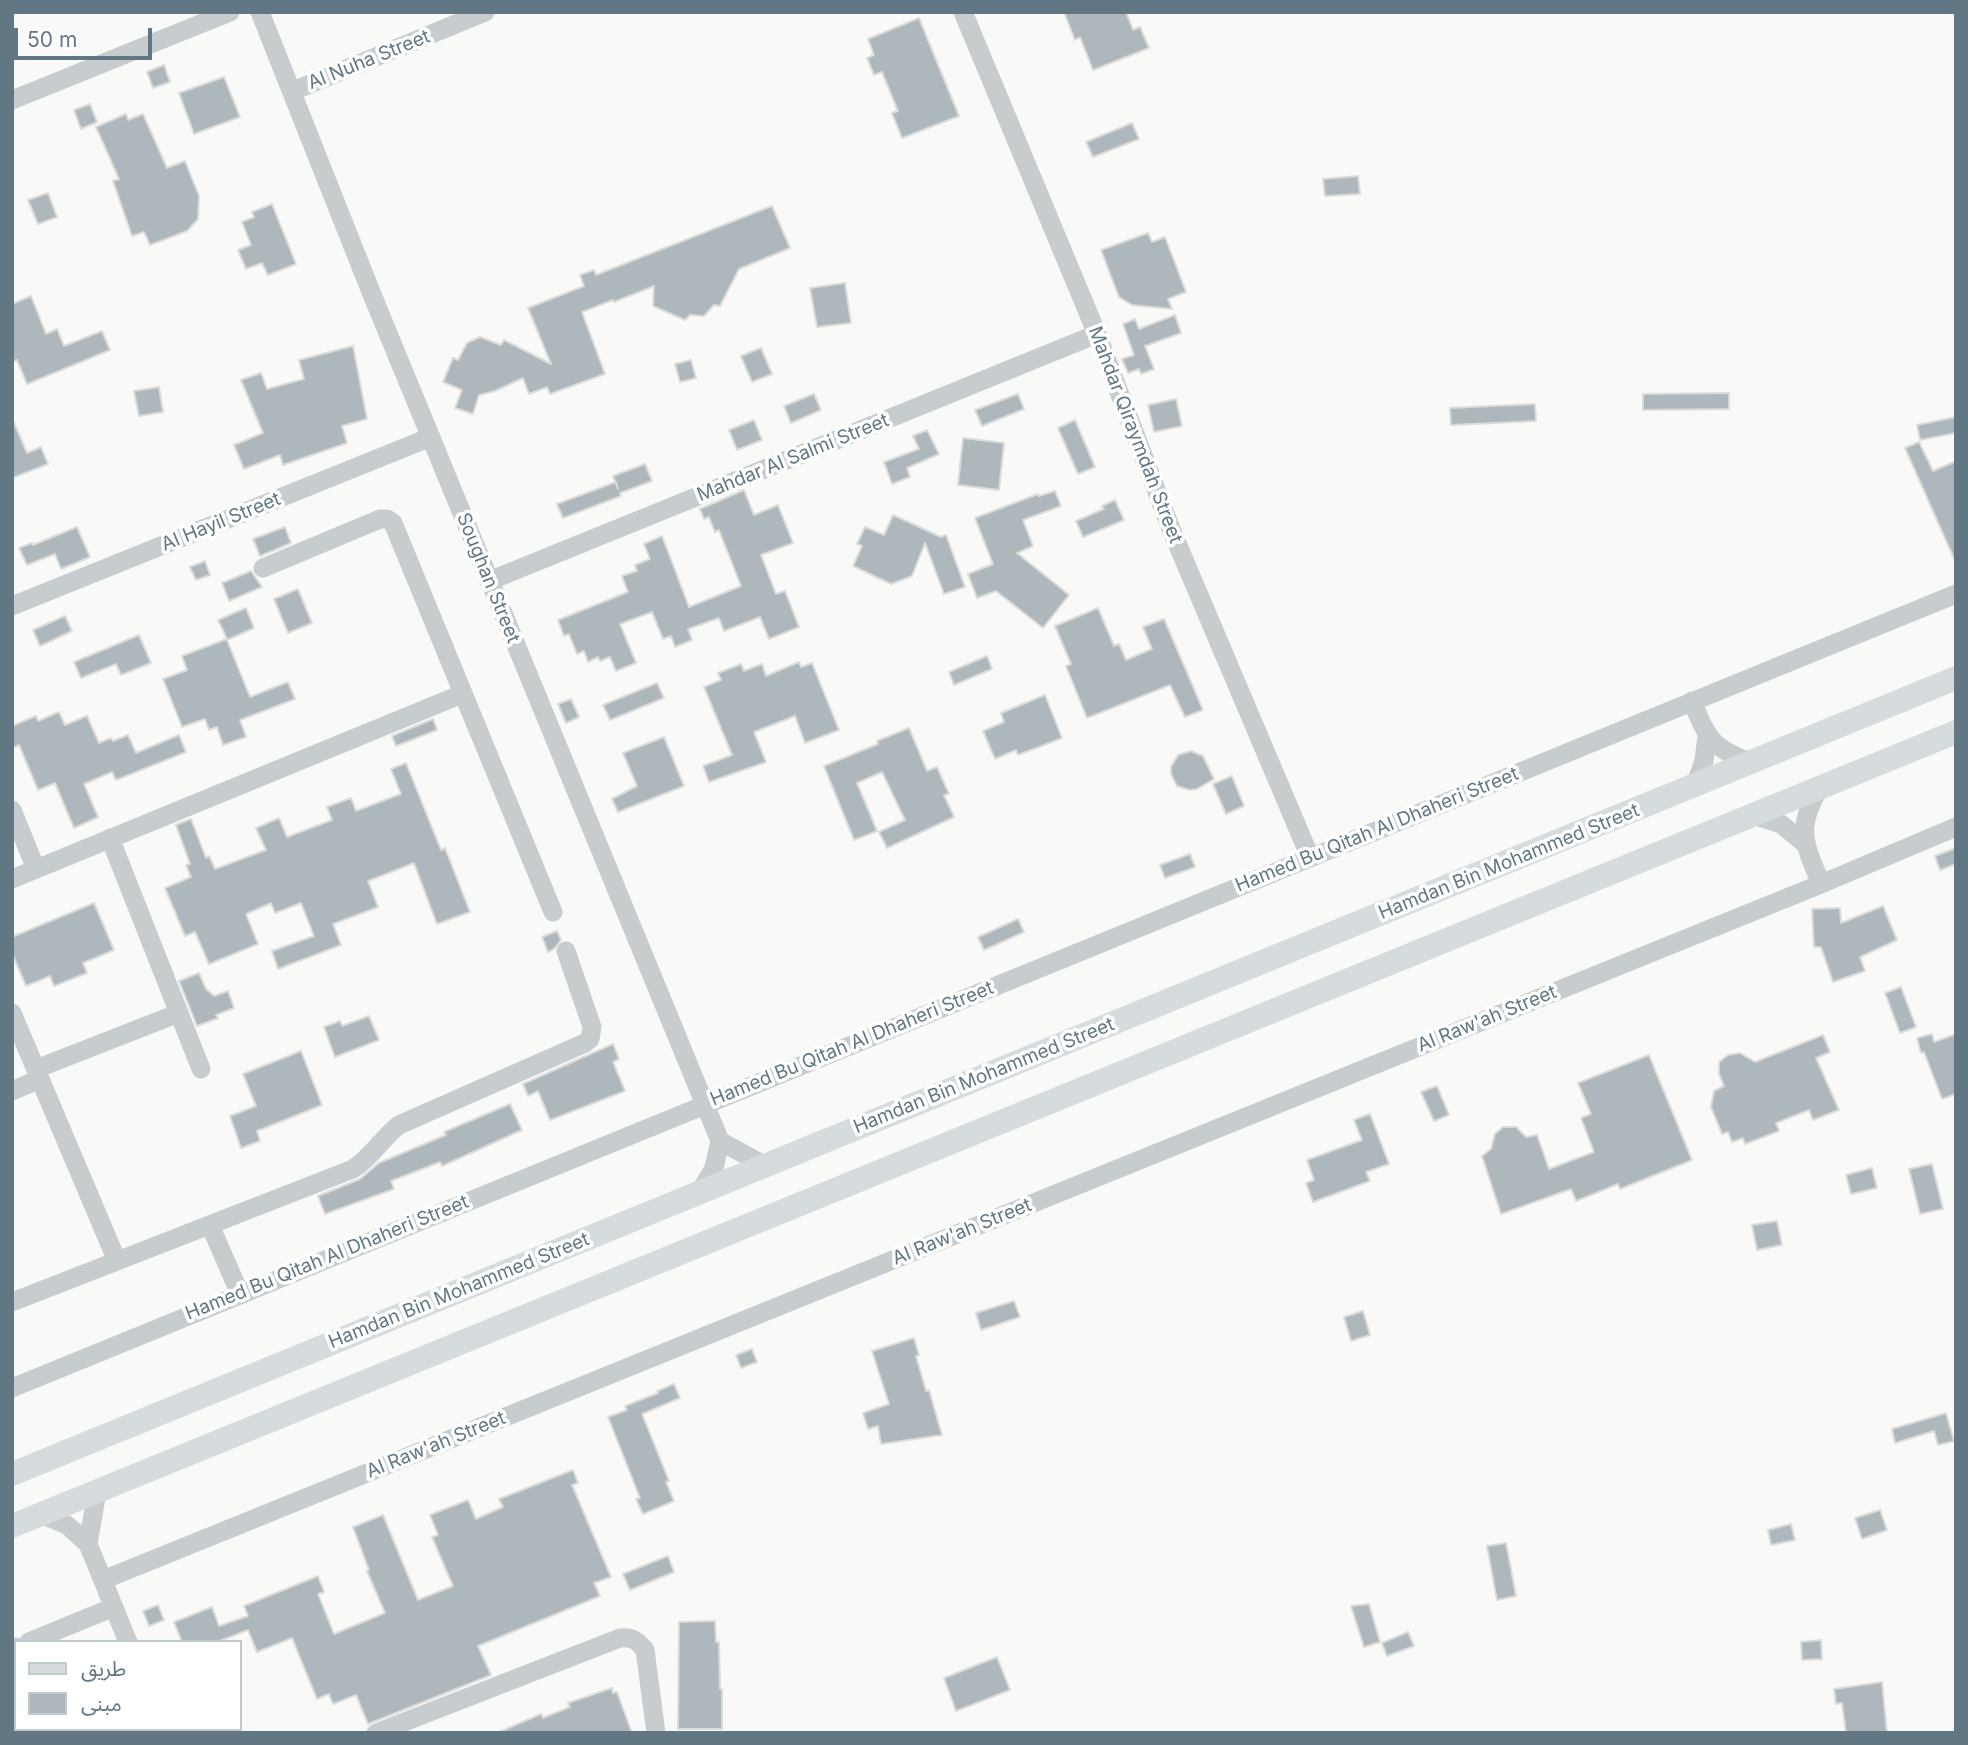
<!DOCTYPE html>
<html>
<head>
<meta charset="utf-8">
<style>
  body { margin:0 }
  #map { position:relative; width:1968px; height:1745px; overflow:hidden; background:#f9f9f7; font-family:Inter,"Noto Sans Arabic",sans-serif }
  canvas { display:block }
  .frame { position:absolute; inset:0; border:14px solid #627784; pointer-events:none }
  .legend { position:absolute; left:14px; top:1640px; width:228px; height:91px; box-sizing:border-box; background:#fff; border:2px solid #c0c9ce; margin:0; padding:9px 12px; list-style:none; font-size:21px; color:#627784 }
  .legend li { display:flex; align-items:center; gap:14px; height:35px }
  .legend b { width:35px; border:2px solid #c0c9ce }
  .scale { position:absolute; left:14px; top:28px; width:138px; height:32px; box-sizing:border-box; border:4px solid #627784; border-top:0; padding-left:9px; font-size:21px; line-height:24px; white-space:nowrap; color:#627784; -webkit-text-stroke:5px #fff; paint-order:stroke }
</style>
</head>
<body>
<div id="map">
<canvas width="1968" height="1745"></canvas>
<div class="frame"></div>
<ul class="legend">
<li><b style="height:9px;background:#d6dbde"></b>طريق</li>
<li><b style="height:19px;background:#adb7bc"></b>مبنى</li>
</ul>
<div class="scale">50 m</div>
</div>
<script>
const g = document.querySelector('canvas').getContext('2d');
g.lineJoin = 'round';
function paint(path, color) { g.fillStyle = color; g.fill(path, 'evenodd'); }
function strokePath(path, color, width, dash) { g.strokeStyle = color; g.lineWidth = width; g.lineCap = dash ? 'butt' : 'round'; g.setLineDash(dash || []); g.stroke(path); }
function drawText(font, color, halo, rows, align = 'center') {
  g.font = font + ' Inter,sans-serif'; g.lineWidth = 7; g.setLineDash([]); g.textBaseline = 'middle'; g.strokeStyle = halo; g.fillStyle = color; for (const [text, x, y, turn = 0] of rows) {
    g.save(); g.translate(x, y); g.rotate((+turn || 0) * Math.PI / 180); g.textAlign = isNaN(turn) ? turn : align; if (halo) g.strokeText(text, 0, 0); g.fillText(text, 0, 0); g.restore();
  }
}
const building = new Path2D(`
  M1064,12H1126L1133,30L1140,27L1149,48L1093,70L1080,37L1075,40Z
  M919,18L959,116L902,138L892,113L898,111L882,72L874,75L867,58L874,55L868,39Z
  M164,65L170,82L153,88L147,72Z
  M224,77L240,117L194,134L179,93Z
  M90,104L97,122L81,129L74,110Z
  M126,114L128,120L143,114L167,168L185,161L199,196L198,219L187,231L150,245L144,232L132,236L113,181L119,179L96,127Z
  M1132,123L1139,139L1093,157L1086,142Z
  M1358,176L1360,194L1325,196L1323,179Z
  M48,193L57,217L38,224L28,200Z
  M272,204L296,264L268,275L262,263L246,269L238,250L251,245L242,222L254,217L252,212Z
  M772,206L790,248L739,269L720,306L714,305L704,316L690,315L685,320L653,306L654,286L614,302L613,300L582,312L605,374L550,394L547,387L529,394L523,378L495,391L479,395L473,414L455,408L462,390L443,382L453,358L458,360L467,343L480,337L501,345L504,340L551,364L528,308L584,286L580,275L594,270L596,275Z
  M1148,233L1152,242L1165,237L1186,292L1168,299L1172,309L1132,305L1119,297L1101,250Z
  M845,283L851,323L817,327L810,288Z
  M31,296L46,334L57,329L64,346L102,331L110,350L27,384L17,360L12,362V304Z
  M1175,315L1181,333L1145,346L1154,369L1141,374L1139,369L1128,373L1122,359L1134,355L1123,324L1135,319L1139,329Z
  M353,346L367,419L342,426L347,443L283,465L280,455L244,469L234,445L263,433L241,380L261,373L267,389L304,379L299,360Z
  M761,348L772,374L752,382L741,356Z
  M691,360L696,378L680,382L675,364Z
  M159,387L163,412L139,416L134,391Z
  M1729,393V409L1643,410V394Z
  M814,394L821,410L791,423L784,406Z
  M1018,394L1024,409L982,426L975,410Z
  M1176,399L1182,426L1154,432L1148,405Z
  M1535,404L1536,421L1451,425L1450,408Z
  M1956,417V433L1920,440L1917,425Z
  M12,418L27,453L41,447L48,464L12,478Z
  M754,420L762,440L737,450L729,430Z
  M1075,420L1095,467L1078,474L1058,428Z
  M927,430L939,454L907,468L910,477L892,484L884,462L919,449L913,436Z
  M963,438L1004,443L999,490L958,485Z
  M1919,442L1933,471L1956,461V563L1905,448Z
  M645,464L652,481L620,493L621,496L563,518L557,504L616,482L618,489L613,476Z
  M744,490L754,515L778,505L793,543L761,555L776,594L785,591L799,627L769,639L760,617L724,631L719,618L688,629L692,640L675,647L671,636L663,639L652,612L620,624L636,663L616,671L610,657L600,661L598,657L588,662L584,651L577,654L569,634L564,636L558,620L628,592L622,576L637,571L635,565L650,559L644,544L662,536L689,607L741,586L719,530L715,532L709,517L704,519L700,509Z
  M1055,491L1061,506L1023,520L1033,546L1017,553L1069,595L1043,628L996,591L977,598L968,574L993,564L975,518L1038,494L1039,496Z
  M1115,500L1124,520L1083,537L1076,521L1104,509L1102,506Z
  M893,515L941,537L946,535L965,587L944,594L925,543L912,576L891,584L853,566L862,546L857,544L865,527L884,535Z
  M77,527L90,557L61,569L55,554L27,565L19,548L32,543L33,545Z
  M285,527L291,543L260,556L253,539Z
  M205,561L210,575L196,580L190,567Z
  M251,571L262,587L229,601L222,583Z
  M298,589L312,623L288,633L274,599Z
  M246,608L254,628L227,640L250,697L288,682L295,699L240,720L246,737L223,745L217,727L209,730L205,719L182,727L163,679L187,670L182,656L227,639L218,620Z
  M1098,608L1114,646L1119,644L1126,660L1152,649L1143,627L1164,619L1203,710L1185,717L1170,685L1087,718L1066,666L1071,664L1055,626Z
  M65,616L72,631L40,646L33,630Z
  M139,635L151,663L121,675L116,664L81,678L74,662Z
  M987,656L992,669L954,685L949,672Z
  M799,662L801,667L812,663L839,730L805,743L795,716L754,732L766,762L709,782L703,766L732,755L704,687L721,680L718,673L741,664L744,671L762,664L766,676Z
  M657,683L664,698L610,720L603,705Z
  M1045,695L1062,738L1018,755L1016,750L995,759L983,731L1004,722L1001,713Z
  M571,699L579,717L566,723L558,704Z
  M59,712L65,725L87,716L99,743L111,738L113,741L128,735L136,753L179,735L186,752L116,780L112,772L84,784L98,817L74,828L55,783L38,790L19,745L12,748V726L36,716L38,721Z
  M433,719L437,730L396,746L392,736Z
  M909,728L927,771L937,767L949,794L944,795L954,817L887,848L879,832L905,820L882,772L857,783L877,831L854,840L824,766L878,744L877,741Z
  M664,737L684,786L618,812L612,799L637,786L623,753Z
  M1191,751L1203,756L1214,779L1197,789L1190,790L1177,786L1171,774V767L1178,755Z
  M406,763L441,850L445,848L470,912L437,924L414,863L368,881L378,907L333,924L341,945L278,969L272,951L314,936L301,903L275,913L271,903L246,914L258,944L209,964L195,932L185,936L165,888L191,877L186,865L190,864L176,825L191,819L206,858L209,856L215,869L266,850L256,828L279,818L287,837L332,820L327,807L351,798L356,811L401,794L391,769Z
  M1232,776L1244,806L1226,814L1213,784Z
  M1956,848V864L1940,870L1935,856Z
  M1190,854L1195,867L1165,878L1160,865Z
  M94,903L114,950L83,963L87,973L54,986L50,976L26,986L12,953V937Z
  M1883,906L1897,940L1860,957L1865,971L1833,982L1821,947H1814L1812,909L1840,908L1841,923Z
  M1018,919L1024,932L984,950L978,937Z
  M557,931L561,940L554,949L548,952L542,937Z
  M199,973L206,989L214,996L228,991L234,1008L216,1015L218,1018L197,1026L179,981Z
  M1901,987L1916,1027L1900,1033L1885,993Z
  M369,1016L379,1040L335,1057L324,1027L340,1021L342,1026Z
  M1932,1034L1934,1042L1956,1034V1094L1942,1099L1924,1052L1921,1053L1917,1038Z
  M1823,1035L1830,1052L1816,1058L1839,1110L1813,1120L1809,1110L1776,1123L1779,1131L1745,1144L1743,1138L1732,1142L1728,1132L1722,1134L1711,1107L1714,1091L1724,1086L1719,1074V1062L1728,1055L1740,1053L1755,1062Z
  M613,1044L619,1059L613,1062L625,1091L550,1120L538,1091L528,1096L523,1084Z
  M301,1051L322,1105L257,1131L260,1141L241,1148L230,1116L256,1106L243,1074Z
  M1649,1055L1692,1160L1620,1189L1618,1184L1576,1201L1571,1189L1501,1214L1482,1156L1491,1149L1495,1134L1503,1127H1516L1526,1137L1537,1135L1549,1169L1594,1152L1581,1118L1591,1114L1578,1083Z
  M1437,1086L1449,1115L1434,1121L1421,1092Z
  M510,1104L522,1130L442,1166L440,1162L391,1181L394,1189L325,1214L318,1196L360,1179L379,1163L446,1135L444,1132Z
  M1370,1114L1389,1164L1366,1172L1370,1181L1313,1202L1306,1183L1314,1180L1307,1160L1362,1140L1354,1120Z
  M1932,1164L1943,1209L1920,1214L1909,1169Z
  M1872,1168L1877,1188L1851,1194L1846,1175Z
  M1777,1221L1782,1245L1757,1250L1752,1225Z
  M1014,1301L1020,1317L981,1330L976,1313Z
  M1363,1311L1370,1335L1351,1341L1344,1317Z
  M914,1338L919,1355L916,1356L926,1391L929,1390L942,1435L881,1444L878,1426L868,1429L863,1413L889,1404L872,1351Z
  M752,1349L757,1362L741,1368L736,1355Z
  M674,1384L680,1398L642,1414L669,1481L666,1482L674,1501L643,1514L636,1499L640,1498L608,1417L627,1410L625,1406L658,1393L657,1391Z
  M1946,1413L1954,1441L1938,1445L1934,1431L1895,1443L1892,1429Z
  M573,1470L578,1483L572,1485L611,1577L594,1583L600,1596L478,1646L491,1675L368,1724L356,1695L333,1704L329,1694L317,1699L292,1638L257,1652L248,1630L217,1642H182L174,1622L212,1607L219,1626L248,1616L244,1606L318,1576L324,1592L318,1594L334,1634L385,1613L367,1571L369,1570L353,1527L383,1515L418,1600L453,1586L432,1537L438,1535L430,1515L468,1500L476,1519L503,1507L499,1499Z
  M1880,1510L1887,1530L1862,1539L1855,1518Z
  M1791,1524L1795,1540L1771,1545L1768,1530Z
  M1506,1543L1516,1596L1497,1600L1487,1546Z
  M668,1556L674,1572L630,1590L623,1574Z
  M1369,1604L1380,1642L1364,1647L1351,1606Z
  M158,1605L164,1620L149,1626L143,1611Z
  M715,1621L716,1642H719L720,1689H722V1729H678L679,1622Z
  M1408,1632L1414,1646L1387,1656L1382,1643Z
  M1821,1640L1822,1659L1802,1660L1801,1642Z
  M997,1657L1010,1690L956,1711L944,1678Z
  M1882,1682L1887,1733H1846L1842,1703L1836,1704L1834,1689Z
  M612,1688L613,1693L617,1692L632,1733H497L541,1714L543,1718L570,1707L568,1703Z`);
const minor = new Path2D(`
  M260,12L371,292L720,1141L714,1168L700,1192
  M963,12L1097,334L1171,529L1310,857
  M293,91L485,12
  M12,100L230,12
  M263,568L380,519H387L393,523L553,912
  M489,581L1097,334
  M12,606L431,437
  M1692,701C1707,737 1711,748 1750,762
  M1695,786L1704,761L1707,736
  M1821,786C1795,827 1804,843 1821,884
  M12,810L36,869
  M1753,815L1781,824L1804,843
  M110,838L201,1069
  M12,879L462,694
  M12,1013L117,1261
  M36,1069L179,1013
  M12,1091L40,1079
  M720,1141L764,1165
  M210,1225L240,1294
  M12,1302L353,1169C372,1157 382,1138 399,1125L585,1043L590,1039L592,1027L566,951
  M12,1388L1956,594
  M41,1514L67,1525L88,1544L128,1642
  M88,1544L97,1492
  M103,1580L1821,884L1956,827
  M29,1642L114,1607
  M12,1649L16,1647
  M163,1729L164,1733
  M376,1733L620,1638C632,1637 637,1640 645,1650L656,1733`);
const major = new Path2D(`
  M12,1474L1956,678
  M12,1526L1956,732`);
const streetNames = [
  ["Al Nuha Street",369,60,-22],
  ["Mahdar Qiraymdah Street",1135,435,69],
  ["Mahdar Al Salmi Street",793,458,-22],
  ["Al Hayil Street",221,522,-22],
  ["Soughan Street",488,578,68],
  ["Hamed Bu Qitah Al Dhaheri Street",1377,830,-22],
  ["Hamdan Bin Mohammed Street",1509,862,-22],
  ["Al Raw'ah Street",1487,1019,-22],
  ["Hamed Bu Qitah Al Dhaheri Street",852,1044,-22],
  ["Hamdan Bin Mohammed Street",984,1076,-22],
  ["Al Raw'ah Street",962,1232,-22],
  ["Hamed Bu Qitah Al Dhaheri Street",327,1258,-22],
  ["Hamdan Bin Mohammed Street",459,1291,-22],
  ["Al Raw'ah Street",436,1445,-22]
];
paint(building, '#adb7bc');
strokePath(building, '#dbdbd9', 2);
strokePath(minor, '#c7cccf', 19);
strokePath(major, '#d6dbde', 24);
drawText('19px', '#627784', '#fff', streetNames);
</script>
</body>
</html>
